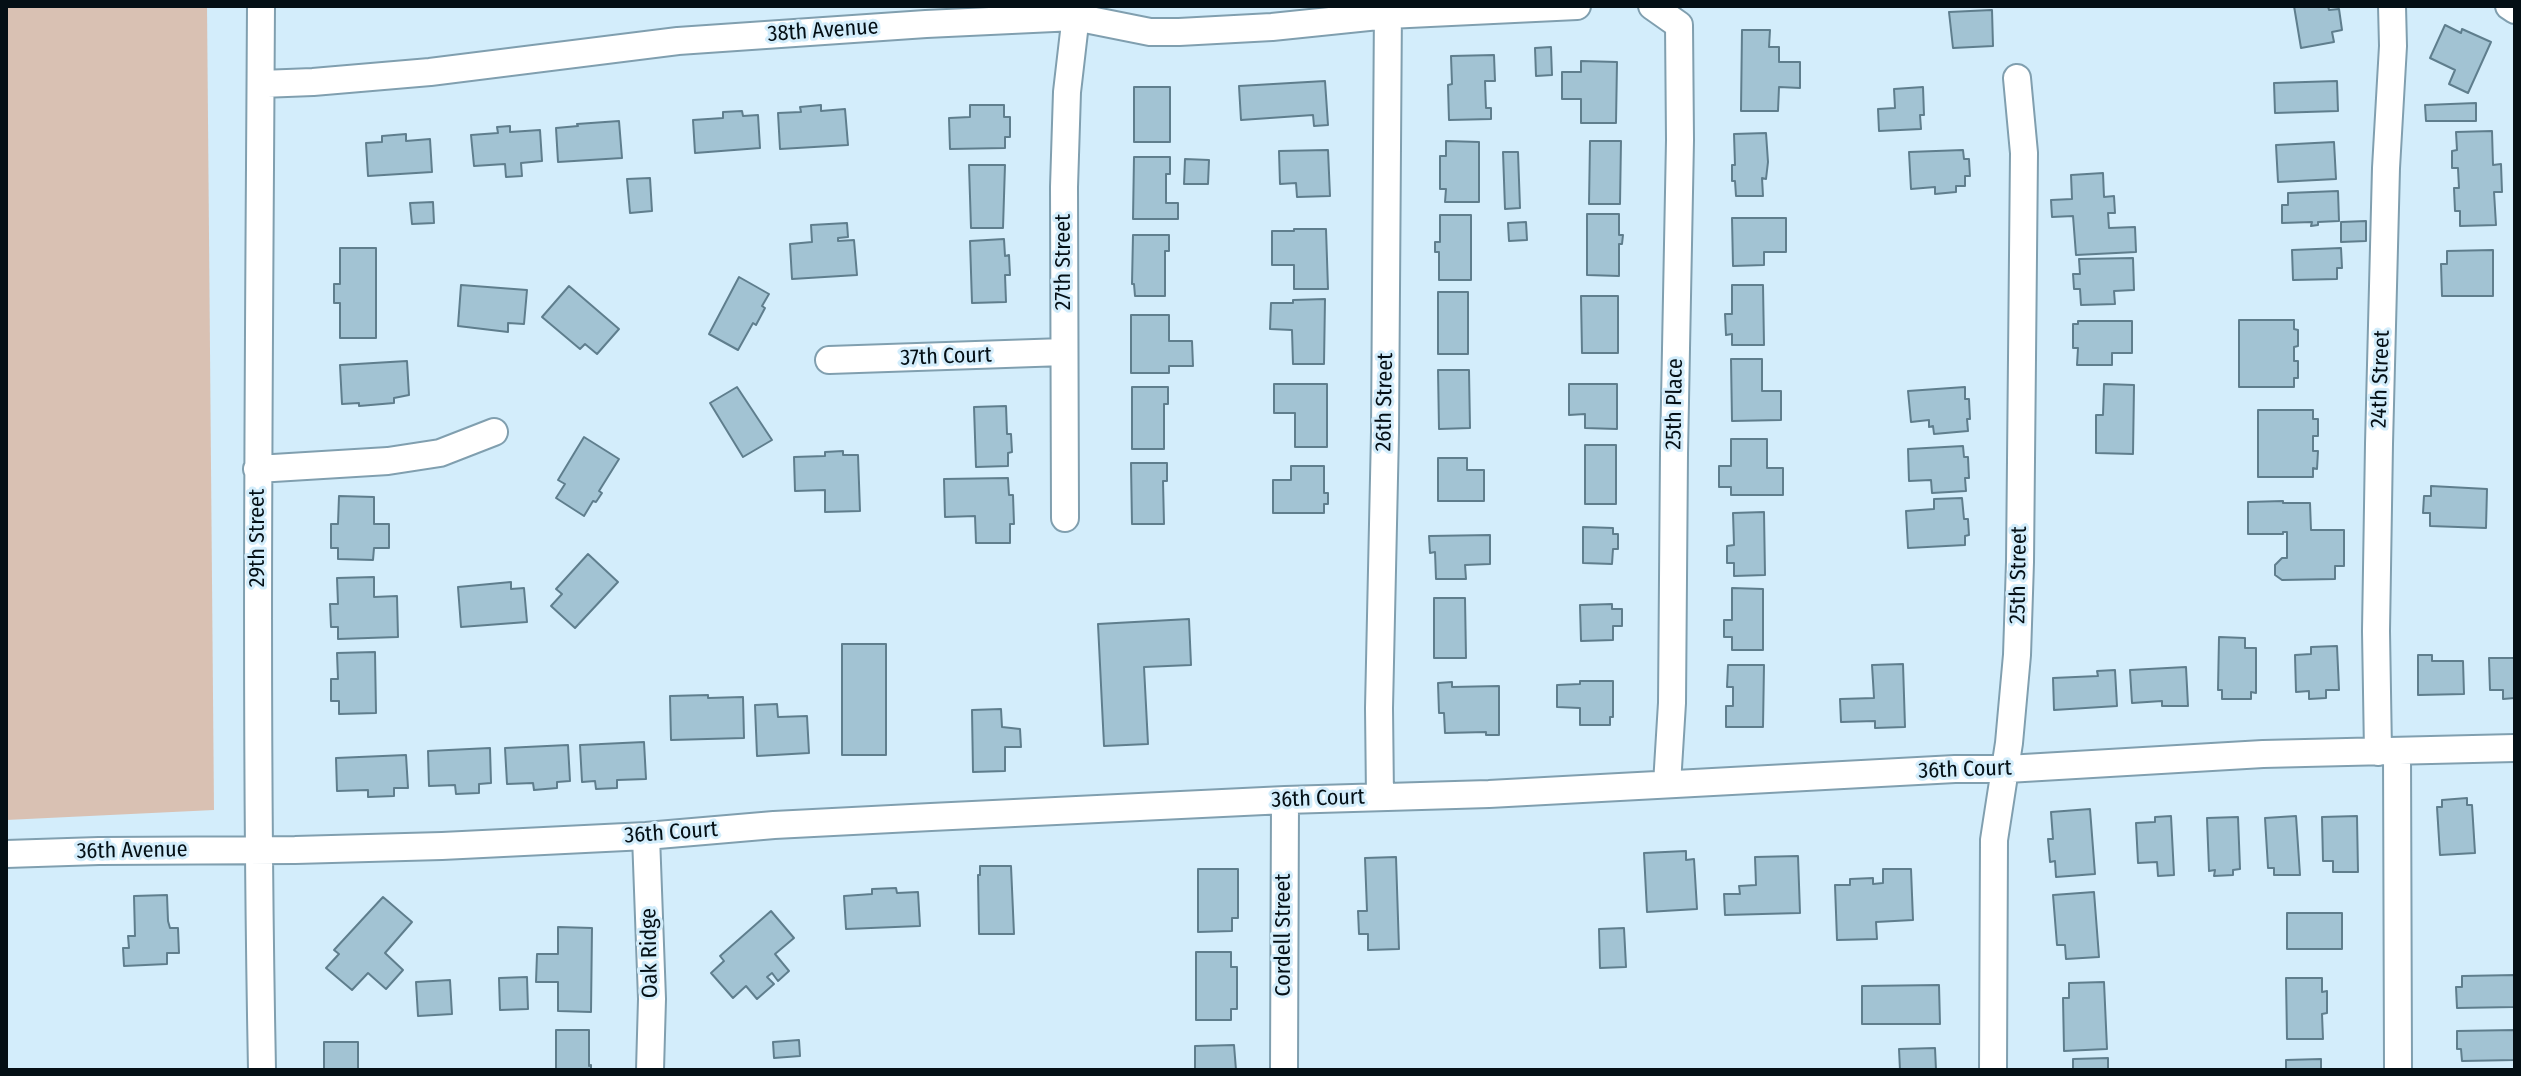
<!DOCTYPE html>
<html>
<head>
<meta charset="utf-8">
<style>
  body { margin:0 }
  #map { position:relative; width:2521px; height:1076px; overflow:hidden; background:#d3edfb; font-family:"Fira Sans Condensed",sans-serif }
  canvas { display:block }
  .frame { position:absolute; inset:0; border:8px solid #040f15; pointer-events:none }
</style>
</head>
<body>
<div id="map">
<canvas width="2521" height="1076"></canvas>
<div class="frame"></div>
</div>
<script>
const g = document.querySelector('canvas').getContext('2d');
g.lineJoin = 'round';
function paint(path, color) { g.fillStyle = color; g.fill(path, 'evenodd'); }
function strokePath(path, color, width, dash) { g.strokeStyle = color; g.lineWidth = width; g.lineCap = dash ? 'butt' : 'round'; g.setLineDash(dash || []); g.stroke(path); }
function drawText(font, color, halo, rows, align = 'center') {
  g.font = font + ' "Fira Sans Condensed",sans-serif'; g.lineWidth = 6; g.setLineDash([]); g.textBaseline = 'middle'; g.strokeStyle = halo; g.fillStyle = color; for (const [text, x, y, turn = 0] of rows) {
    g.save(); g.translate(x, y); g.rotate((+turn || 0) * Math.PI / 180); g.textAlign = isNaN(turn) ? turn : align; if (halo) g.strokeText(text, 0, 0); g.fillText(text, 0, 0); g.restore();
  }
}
const green = new Path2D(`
  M6,6H207L214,810L6,820Z`);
const building = new Path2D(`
  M2294,6H2328L2329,10L2339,9L2342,30L2332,32L2334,42L2301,48Z
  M1992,10L1993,46L1953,48L1949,12Z
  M2445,25L2461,33L2462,29L2491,42L2468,93L2449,84L2455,70L2430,58Z
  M1742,30H1770L1769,47H1779V62H1800V88L1779,87L1778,111H1741Z
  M1551,47L1552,75L1536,76L1535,48Z
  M1494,55L1495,81H1485L1486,108H1491V119L1449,120L1448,85L1452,84L1451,56Z
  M1581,61L1617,62L1616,123H1581V99H1562V72H1581Z
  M1325,81L1328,125L1314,126L1313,115L1241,120L1239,86Z
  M2337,81L2338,111L2275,113L2274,83Z
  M1134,87H1170V142H1134Z
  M1923,87L1924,115H1920L1921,129L1879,131L1878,109L1895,108L1894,89Z
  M2476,103V121H2426L2425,105Z
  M821,105V111L845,109L848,145L780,149L778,113L801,112L800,107Z
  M970,105H1004V117H1010V137H1005V148L950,149L949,118L970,117Z
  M742,111L743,116L758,115L760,148L695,153L693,120L723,118V112Z
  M619,121L622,158L558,162L556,128L578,126L577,124Z
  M510,126V132L540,130L542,161L521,163L522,176L506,177L505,164L474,166L471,135L498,133L497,127Z
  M2492,131L2493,165L2501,164L2502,192H2494L2496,225L2460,226V211H2455L2454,188H2459L2458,168H2452V151L2457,150L2456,132Z
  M1766,133L1768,162L1766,179L1762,178L1763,196H1736L1735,181H1732V165H1735L1734,134Z
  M406,134V141L430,139L432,172L368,176L366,143L382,142V136Z
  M1446,141L1479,142V202H1445L1446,189H1440V156H1446Z
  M1590,141H1621L1620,204H1589Z
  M2334,142L2336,179L2278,182L2276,145Z
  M1328,150L1330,196L1297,197L1296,183L1280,184L1279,151Z
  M1963,150L1964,159H1969L1970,176H1965V186H1956V192L1935,194V187L1911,189L1909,152Z
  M1503,152H1518L1520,208L1505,209Z
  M1134,157H1170V174H1166V203H1178V219H1133Z
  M1185,159L1209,160L1208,184H1184Z
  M969,165H1005L1003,228H971Z
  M2103,173L2104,197L2114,196L2115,213H2108L2109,228L2135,227L2136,252L2076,255L2073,216L2052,217L2051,200L2072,199L2071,175Z
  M650,178L652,211L630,213L627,179Z
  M2338,191L2339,221L2318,222V225L2311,226L2312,222L2282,223V205H2288V193Z
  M433,202L434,223L412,224L410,203Z
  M1587,214H1619V235H1623L1622,244H1619V276L1587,275Z
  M1440,215H1471V280H1439V252H1435V242H1440Z
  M1732,218H1786V252H1764V265L1733,266Z
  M2366,221V241L2341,242V222Z
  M1526,222L1527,240L1509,241L1508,223Z
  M847,223L848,237L838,238V241L854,240L857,275L792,279L790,244L812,242L811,225Z
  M1294,229H1326L1328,289H1294V265H1272V231H1294Z
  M1133,235H1169V251H1165V296H1135L1134,284H1132Z
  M1004,239L1005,256L1009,255L1010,275H1005L1006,302L972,303L970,241Z
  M340,248H376V338H340V303H334V284H340Z
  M2341,248L2342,268H2337V279L2293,280L2292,250Z
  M2493,250V296H2442L2441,264H2447V251Z
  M2133,258L2134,290L2114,291L2115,304L2081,305L2080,289H2074L2073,274H2080L2079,259Z
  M739,277L769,294L762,306L765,308L756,325L753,323L738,350L709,334Z
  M461,285L527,290L524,324L508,323V332L458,326Z
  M1732,285H1763L1764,345H1732V334L1726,335L1725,314H1732Z
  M569,286L619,329L597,354L585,344L580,349L542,317Z
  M1438,292H1468V354H1438Z
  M1581,296H1618V353H1582Z
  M1325,299L1324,364H1293L1292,330L1270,329L1271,303H1293V300Z
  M1131,315H1169V341H1192L1193,366H1169V373H1131Z
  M2239,320H2294V329L2298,330V346L2294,347V361H2298V378H2294V387H2239Z
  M2078,321H2132V353H2112V365H2077L2078,348H2073V324H2078Z
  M1731,359H1762V391H1781V420L1732,421Z
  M407,361L409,395L394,398V403L359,406V403L342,404L340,365Z
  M1438,370H1469L1470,428L1439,429Z
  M1274,384H1327V447H1295V413H1274Z
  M1569,384H1617V429L1585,428V414L1569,415Z
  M2104,384L2134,385L2133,454L2096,453V415H2103Z
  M737,387L772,440L743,457L710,403Z
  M1132,387H1168V404H1164V449H1132Z
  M1965,387V399H1969L1970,419H1967L1968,431L1934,434L1933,426L1929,427V420L1911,422L1908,391Z
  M1006,406L1007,434H1011L1012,452L1008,453V466L976,467L974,407Z
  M2258,410H2313V419H2318V436H2313V451H2318L2317,469L2313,468V477H2258Z
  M584,437L619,459L599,491L602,493L596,502L593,501L584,516L556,498L565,484L558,480Z
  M1731,439H1767V468H1783V495H1731V487H1719V466H1731Z
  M1585,445H1616V504H1585Z
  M1963,446L1964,457H1968L1969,478H1965L1966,491L1932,493L1931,480L1909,481L1908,449Z
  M843,451V455H858L860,511L825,512V490L795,491L794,457L825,456V452Z
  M1438,458H1467V470H1484V501H1438Z
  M1131,463H1167V481H1163L1164,524H1132Z
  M1291,466H1324V493H1328V504H1324V513H1273V480H1291Z
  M1008,478L1009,495H1013L1014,524H1010V543H976L975,516L945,517L944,479Z
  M2431,486L2487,489L2486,528L2430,526V513H2423L2424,496H2431Z
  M339,496L374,497V524H389V548H374L373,560L338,559V548H331V524H338Z
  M1962,498L1964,519H1968L1969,535L1965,536V545L1908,548L1906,511L1934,509V499Z
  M2283,501V503H2310L2311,530H2344V566H2335V579L2282,580L2275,575V565L2282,558H2287V532H2283V534H2248V502Z
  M1764,512L1765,575L1734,576V563H1727V546L1734,545L1733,513Z
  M1583,527L1613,528V534H1618V549H1613L1612,564L1583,563Z
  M1490,535V564L1465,565L1466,579H1436L1435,552L1430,553L1429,536Z
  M588,554L618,582L575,628L551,606L562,594L556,589Z
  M374,577V597L397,596L398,637L338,639V627H331L330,604H338L337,578Z
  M511,582V589L524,588L527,622L461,627L458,587Z
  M1732,588L1763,589V650H1732V637H1724V620H1732Z
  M1434,598H1465L1466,658H1434Z
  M1612,604V609H1622V626H1613V640L1581,641L1580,605Z
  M1189,619L1191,665L1144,667L1148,744L1104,746L1098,624Z
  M2219,637L2245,638V648H2256V693L2251,692V699H2222V690H2218Z
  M842,644H886V755H842Z
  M2337,646L2339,690H2326V698L2309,699V691L2296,692L2295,655L2311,654V647Z
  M375,652L376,713L339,714V701H331V679H338L337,653Z
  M2418,655H2432V661H2463L2464,694L2418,695Z
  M2489,658H2515V698L2503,699V690H2490Z
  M1903,664L1905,727L1875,728V721L1841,722L1840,699L1874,698L1872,665Z
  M1728,665H1764L1763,727H1726V706H1733V687H1727Z
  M2186,667L2188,706H2162V701L2132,703L2130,670Z
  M2115,670L2117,706L2054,710L2053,678L2098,676L2097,671Z
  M1580,681H1613V717H1610V725H1580V708L1557,707V685L1580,684Z
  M1452,682V687L1499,686V735H1486V732L1445,733L1444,713H1439L1438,683Z
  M708,695V698L743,697L744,738L671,740L670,696Z
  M777,704L778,717L807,716L809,753L757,756L755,705Z
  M1001,709L1002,727L1020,729L1021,747H1005V771L973,772L972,710Z
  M644,742L646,779L617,780V788L596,789L595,781L582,782L580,745Z
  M568,745L570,781L557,782V788L534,790L533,783L507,784L505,748Z
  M490,748L491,783L479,784V793L456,794L455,785L429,786L428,751Z
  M406,755L408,788H394V796L368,797V790L337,791L336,758Z
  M2467,798V805H2472L2475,853L2440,855L2437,807H2442V800Z
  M2090,809L2095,874L2056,877L2055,861L2050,862L2048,839H2053L2051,812Z
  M2171,816L2174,875L2158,876L2157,862L2138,863L2136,823L2155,822V817Z
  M2296,816L2300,875H2274V868H2268L2265,818Z
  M2357,816L2358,872H2333V861H2323L2322,817Z
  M2238,817L2240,869L2233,870V875L2214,876L2215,870L2209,871L2207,818Z
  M1686,851V860L1694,859L1697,909L1647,912L1644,853Z
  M1798,856L1800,913L1725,915L1724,894H1740L1739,886L1756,885L1755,857Z
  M1396,857L1399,949L1368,950V934H1359L1358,911H1367L1365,858Z
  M980,866H1011L1014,934H979L978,875H980Z
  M1198,869H1238V918H1232V931L1198,932Z
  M1883,869H1911L1913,920L1876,922L1877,939L1837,940L1835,885H1850V879L1873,878V884L1883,883Z
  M896,888L897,893L918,892L920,926L846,929L844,896L872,894V889Z
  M2094,892L2099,957L2066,959L2065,945H2057L2053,895Z
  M167,895L168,921L170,928H178L179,953H167V964L124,966L123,948H129L128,936H135L134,896Z
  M383,897L412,922L385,953L403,970L386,989L368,973L352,990L326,968L339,954L334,950Z
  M771,911L794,938L775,954L789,971L778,981L772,973L767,977L774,984L757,999L746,986L733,998L711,973L724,961L720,956Z
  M2287,913H2342V949H2287Z
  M558,927L592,928L591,1012L558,1011V982H536L537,954H558Z
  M1624,928L1626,967L1600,968L1599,929Z
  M1196,952H1231V967H1237V1009H1231V1020H1196Z
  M2515,975V1007L2457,1008L2456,987H2462V976Z
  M527,977L528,1009L500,1010L499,978Z
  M2286,978H2322V992L2327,991V1013L2322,1014L2323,1039H2287Z
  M450,980L452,1014L418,1016L416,982Z
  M2104,982L2107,1049L2064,1051L2063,998H2069V983Z
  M1939,985L1940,1024H1862V986Z
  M556,1030H589V1066L591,1065V1070H556Z
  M2515,1030V1060L2462,1061L2461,1049H2457V1031Z
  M799,1040L800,1056L774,1058L773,1042Z
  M324,1042H358V1070H324Z
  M1234,1045L1236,1070H1195V1046Z
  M1935,1048L1936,1070H1900L1899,1049Z
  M2108,1058V1070H2073V1059Z
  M2321,1059V1070H2286V1060Z`);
const minor = new Path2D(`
  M261,6C259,361 255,715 262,1070
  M1652,6L1679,25L1680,140L1674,453L1672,703L1667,784
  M2509,6L2515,10
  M261,84L313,82L430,72L678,41L926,24L1075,17L1150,32H1179L1272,27L1388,15L1577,6
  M829,360L1064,352
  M257,469L388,461L440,453L494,432
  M1065,518L1064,187L1067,92L1077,6
  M2378,752L2376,631L2379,444L2386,168L2393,46L2392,6
  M2397,752L2398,1070
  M1380,797L1379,708L1385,432L1388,6
  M646,836L652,999L650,1070
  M6,854L99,851L295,850L442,846L646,836L774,825L931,817L1285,800L1489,794L1955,769H2007L2263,754L2515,748
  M1284,1070L1285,800
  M1993,1070L1994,840L2009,743L2017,655L2020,562L2024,153L2017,78`);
const streetNames = [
  ["38th Avenue",823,31,-4],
  ["27th Street",1064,262,-90],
  ["37th Court",946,357,-2],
  ["24th Street",2381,379,-88],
  ["26th Street",1385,402,-89],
  ["25th Place",1675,404,-89],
  ["29th Street",258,538,-90],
  ["25th Street",2019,575,-89],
  ["36th Court",1965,770,-2],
  ["36th Court",1318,799,-2],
  ["36th Court",671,833,-4],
  ["36th Avenue",132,851,-1],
  ["Cordell Street",1284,935,-90],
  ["Oak Ridge",650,953,-91]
];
paint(green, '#d9c1b3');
paint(building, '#a2c3d3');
strokePath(building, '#5f7e8d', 2);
strokePath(minor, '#809faf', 30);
strokePath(minor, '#fff', 26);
drawText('22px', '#040f15', '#d3edfb', streetNames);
</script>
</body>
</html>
